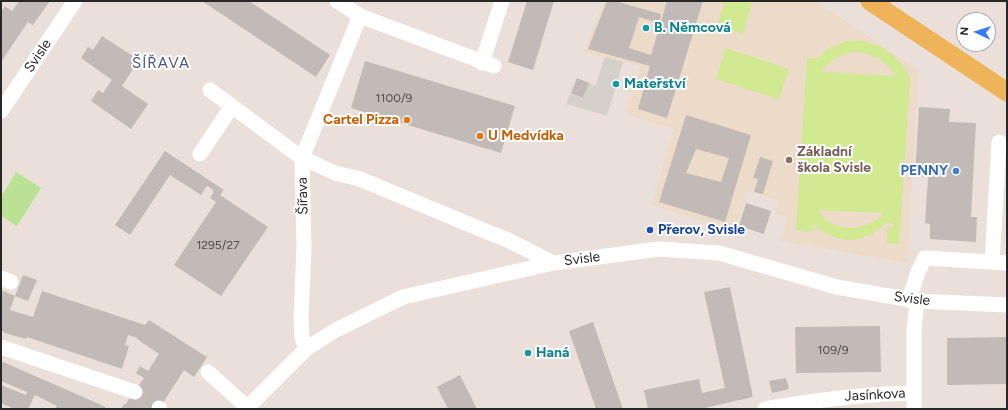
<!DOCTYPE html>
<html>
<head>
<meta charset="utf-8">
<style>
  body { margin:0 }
  #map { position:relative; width:1008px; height:410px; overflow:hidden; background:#eae0d9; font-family:Figtree,sans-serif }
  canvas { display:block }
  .frame { position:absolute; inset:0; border:2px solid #272727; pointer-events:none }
  .north { position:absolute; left:956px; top:12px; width:40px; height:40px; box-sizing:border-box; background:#fff; border:1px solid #a9a9a9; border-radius:50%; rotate:274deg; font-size:11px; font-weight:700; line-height:16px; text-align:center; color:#272727 }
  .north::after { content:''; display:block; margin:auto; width:14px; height:18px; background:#387af8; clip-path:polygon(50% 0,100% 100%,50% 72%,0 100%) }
</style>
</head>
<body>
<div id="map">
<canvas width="1008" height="410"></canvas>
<div class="frame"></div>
<div class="north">N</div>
</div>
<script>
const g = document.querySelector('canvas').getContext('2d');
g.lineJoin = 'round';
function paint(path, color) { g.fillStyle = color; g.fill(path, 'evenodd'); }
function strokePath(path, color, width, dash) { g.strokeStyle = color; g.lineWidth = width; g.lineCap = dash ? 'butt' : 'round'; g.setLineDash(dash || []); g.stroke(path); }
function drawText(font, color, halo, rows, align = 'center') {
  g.font = font + ' Figtree,sans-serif'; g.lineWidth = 4; g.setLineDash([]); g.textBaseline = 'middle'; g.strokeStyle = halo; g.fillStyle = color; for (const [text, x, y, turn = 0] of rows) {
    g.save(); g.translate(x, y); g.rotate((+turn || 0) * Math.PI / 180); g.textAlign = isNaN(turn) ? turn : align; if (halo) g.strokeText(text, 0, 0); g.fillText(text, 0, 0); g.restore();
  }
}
const education = new Path2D(`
  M604,1H816L919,71L907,263L781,241L787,217L775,213L778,201L747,191L735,231L651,205L674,129L626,114L640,66L584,52Z`);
const green = new Path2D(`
  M16,172L41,188L17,226L1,216V197Z`);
const pitch = new Path2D(`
  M725,1H752L743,34L717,26Z
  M847,41C876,39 897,52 910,78L899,244L887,243L888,227H893V223L888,222C864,244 839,247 813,224L812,232L796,230L807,58H818L831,47ZM854,52C871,52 888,62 896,76L822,72C828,60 842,54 854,52ZM818,210L884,213C866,233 832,234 818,210Z
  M726,48L789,69L779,99L716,79Z`);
const plaza = new Path2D(`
  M605,57L623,62L607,116L566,104L571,93L583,98L589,83L595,86Z`);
const building = new Path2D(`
  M19,1H50L33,25L28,22L1,62V12L5,6L12,11Z
  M202,1H249L330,55L316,77Z
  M527,1H554L533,70L508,62Z
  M607,1H615L661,14L659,23L639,17L629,48L651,55L667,1H703L667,118L638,109L650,66L588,49Z
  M102,36L139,60L122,86L148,104L131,129L91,101L98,90L103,93L112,80L81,58L88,47L93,50Z
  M365,61L515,106L501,153L351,108Z
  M577,78L589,83L583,98L571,93Z
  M919,107L950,109L949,122L976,123L971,217H977L976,242L930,239V224L925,223L928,177H915Z
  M686,115L751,135L725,222L659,202ZM696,149L729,158L721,182L686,173Z
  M165,151L224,190L220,195L268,227L221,296L174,265L216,202L210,198L213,193V190L208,186L206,187L201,195L170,175L130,235L115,225Z
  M760,157L773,161L763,194L754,192L758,179L753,178Z
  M746,203L771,211L764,234L739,226Z
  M23,275L37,280L28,301L15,296Z
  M730,287L753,397L700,409H648L644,390L699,379L702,393L725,388L704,292Z
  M1,290L15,296L10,310L33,317L42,291L145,325L149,320L207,357L194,377L184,370L159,409H121L124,404L125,405L144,378L136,373L140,366L148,371L159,354L137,339L138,338L128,335L125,345L129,346L122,369L27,337L26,339L5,333L1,330Z
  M593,322L623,409H596L569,331Z
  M880,326L881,372L796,373L795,327Z
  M1007,337V384L947,385V338Z
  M3,362L106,407L105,409H55L57,406L35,395L28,409H14L1,403V385L26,395L27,392L1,381V365Z
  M460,375L477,409H448L437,387Z
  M786,378L789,389L772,393L769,381Z`);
const minorTunnel = new Path2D(`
  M135,392L159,408`);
const minor = new Path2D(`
  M337,1L360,16L494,66
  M482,63L502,1
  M210,90L302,158L335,173L360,179L485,231L508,240L553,263
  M1,111L75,1
  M200,154L232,106
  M992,262L999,142L1007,148
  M1,278L11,282
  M909,300L918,272L925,258L1007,263
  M1,347L135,392
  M306,349L302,338L301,319L304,248L302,158L360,16
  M208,372L247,407
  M159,408L160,409
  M246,409L306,349L334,331L403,297L553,263L659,249L719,253L837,287L917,301L1007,305
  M765,409C815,400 864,394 914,393
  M914,409V330L917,301`);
const major = new Path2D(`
  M870,1L1007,92`);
const markers = [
  [646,28,4,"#0f9aa8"],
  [616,84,4,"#0f9aa8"],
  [407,120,4,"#e8710a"],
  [480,136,4,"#e8710a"],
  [789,160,4,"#8d6e63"],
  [956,171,4,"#3f7fe0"],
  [650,230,4,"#1a4fb4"],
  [528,353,4,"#0f9aa8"]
];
const numberNames = [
  ["1100/9",394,98],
  ["1295/27",218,245],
  ["109/9",833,350]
];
const cultureNames = [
  ["B. Němcová",654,28],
  ["Mateřství",624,84],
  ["Haná",536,353]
];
const streetNames = [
  ["Svisle",38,56,-56],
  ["Šířava",303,196,-91],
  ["Svisle",582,259,-7],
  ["Svisle",912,299,7],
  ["Jasínkova",875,395,-3]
];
const foodNames = [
  ["Cartel Pizza",399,120],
  ["U Medvídka",488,136,"left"]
];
const educationNames = [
  ["Základní",797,152],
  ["škola Svisle",797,168]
];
const shopNames = [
  ["PENNY",948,171]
];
const transitNames = [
  ["Přerov, Svisle",658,230]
];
const neighbourhoodNames = [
  ["ŠÍŘAVA",161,64]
];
paint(education, '#ecdbc8');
paint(green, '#bbe195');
paint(pitch, '#d1e990');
paint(plaza, '#d6d0cb');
paint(building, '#c2bab6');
strokePath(minorTunnel, '#c3bbb5', 15, [15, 8]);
strokePath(minor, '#fff', 15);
strokePath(major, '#efb459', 19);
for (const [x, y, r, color] of markers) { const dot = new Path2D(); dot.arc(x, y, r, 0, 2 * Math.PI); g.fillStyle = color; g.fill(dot); strokePath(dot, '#fff', 1.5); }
drawText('12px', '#4e4c4b', null, numberNames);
drawText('bold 14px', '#0d838f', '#fff', cultureNames, 'left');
drawText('14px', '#272727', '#fff', streetNames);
drawText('bold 14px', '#c56008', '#fff', foodNames, 'right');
drawText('bold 14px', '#785e54', '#fff', educationNames, 'left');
drawText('bold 14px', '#366cbe', '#fff', shopNames, 'right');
drawText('bold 14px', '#164399', '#fff', transitNames, 'left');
g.letterSpacing = '1px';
drawText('15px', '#495877', '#fff', neighbourhoodNames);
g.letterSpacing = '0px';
</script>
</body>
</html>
